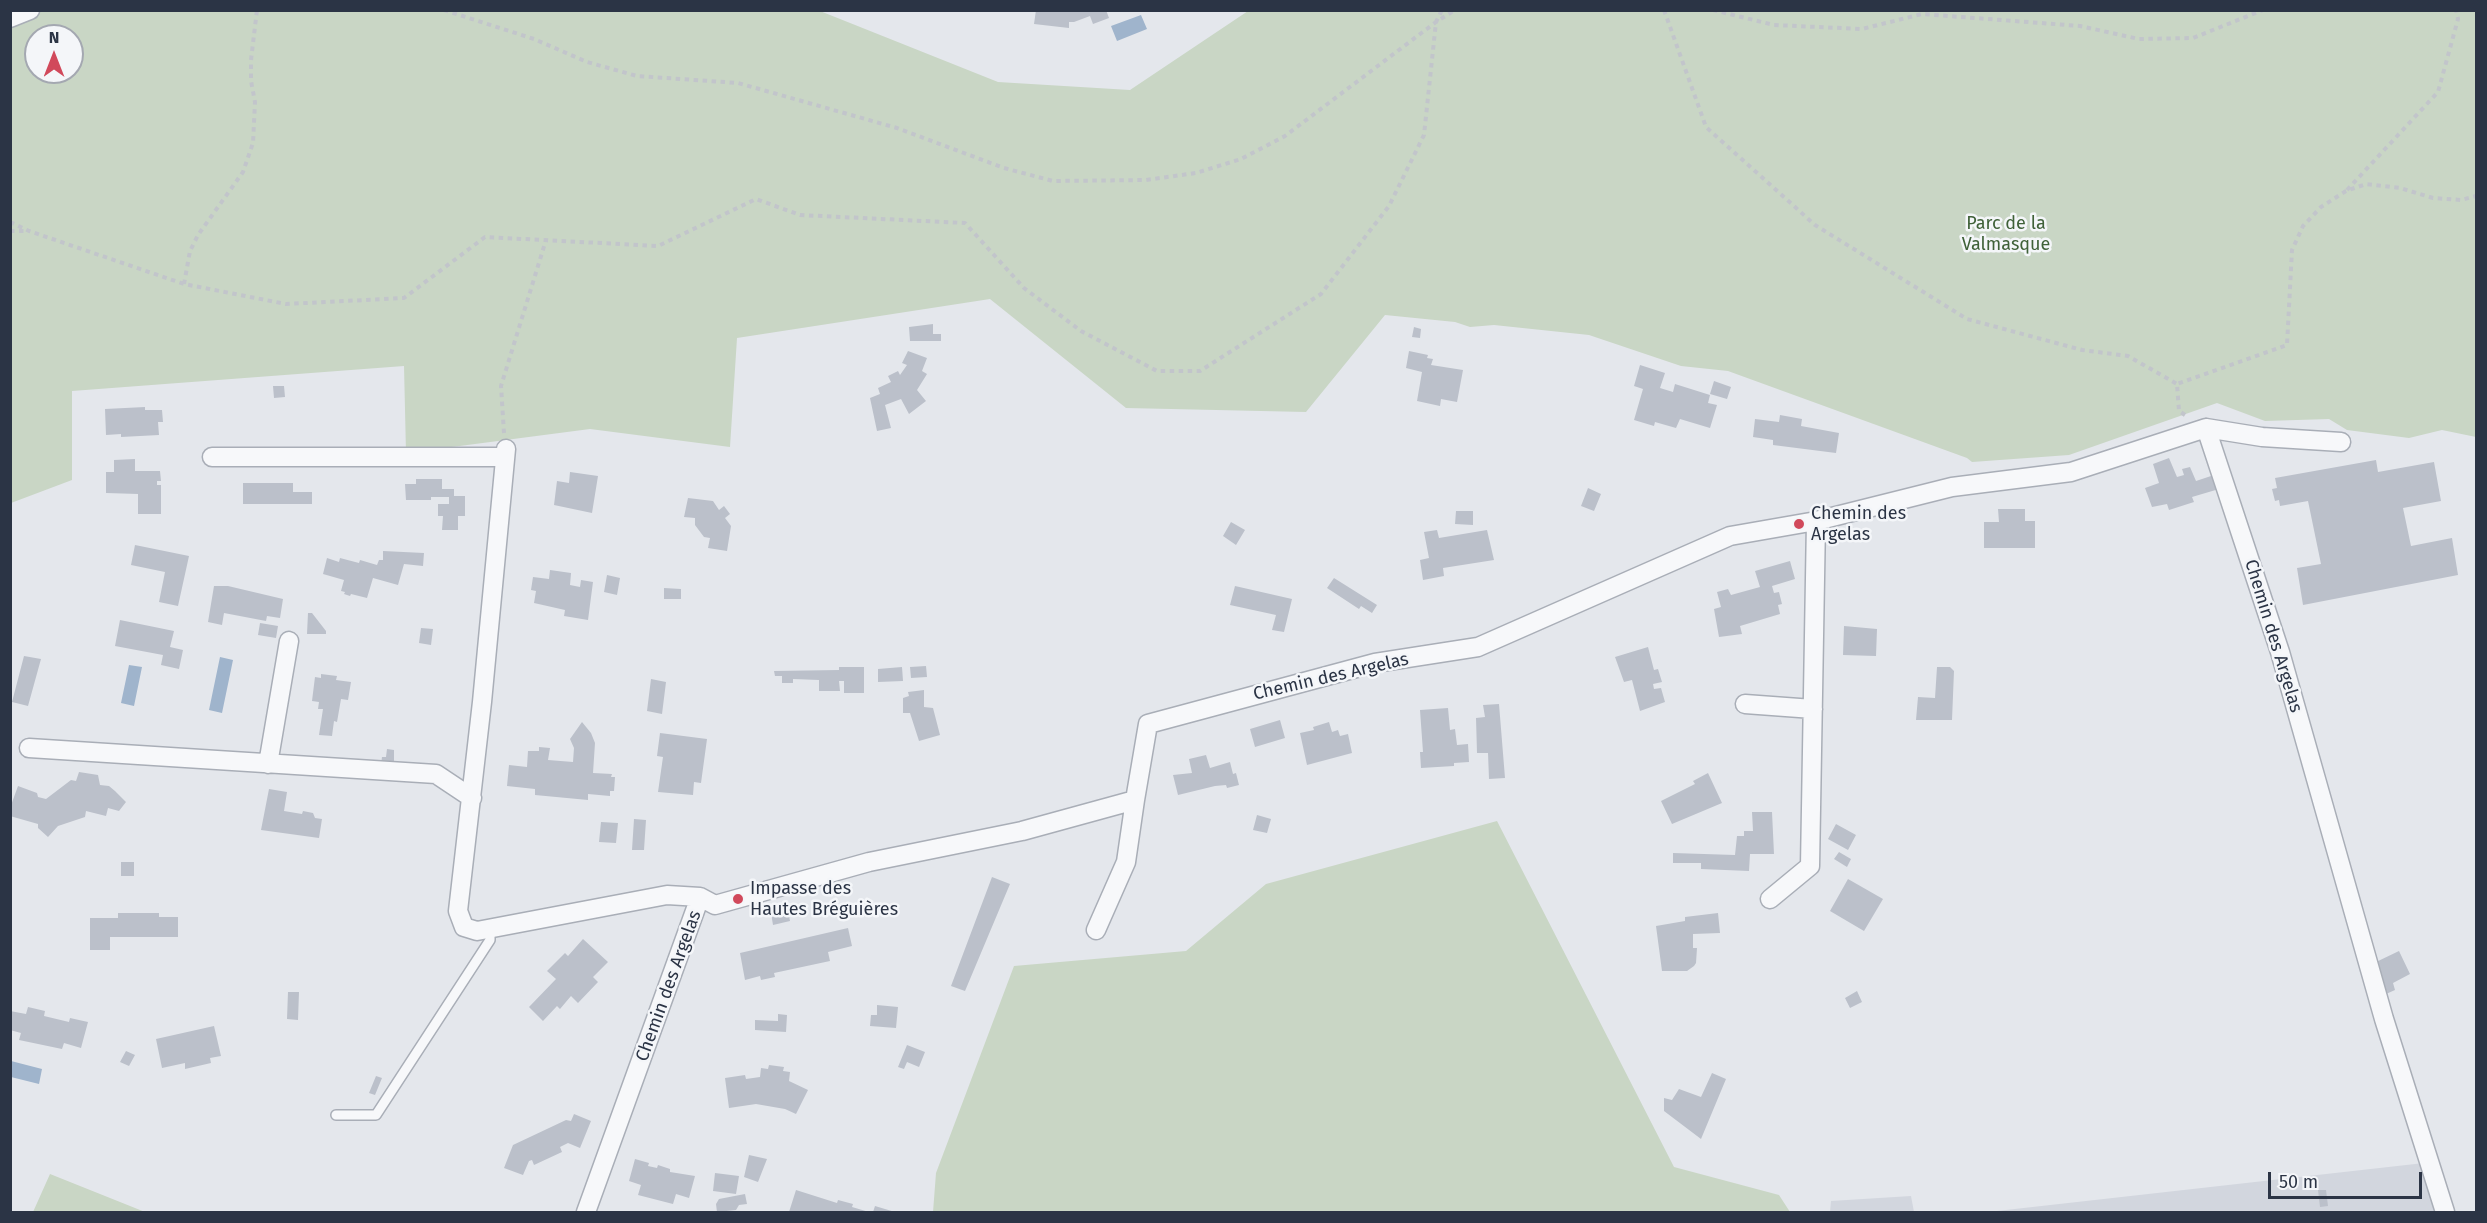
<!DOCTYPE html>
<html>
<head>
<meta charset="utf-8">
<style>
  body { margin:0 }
  #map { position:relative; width:2487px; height:1223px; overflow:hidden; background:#e4e7ec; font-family:"Fira Sans",sans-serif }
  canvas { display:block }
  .frame { position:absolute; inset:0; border:12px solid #2b3445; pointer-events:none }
  .north { position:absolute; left:24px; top:24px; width:60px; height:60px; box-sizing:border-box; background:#f4f6f9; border:2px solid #a4a8b1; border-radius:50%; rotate:0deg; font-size:16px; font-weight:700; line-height:24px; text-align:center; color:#2b3445 }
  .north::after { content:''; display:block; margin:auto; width:21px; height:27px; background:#d1495b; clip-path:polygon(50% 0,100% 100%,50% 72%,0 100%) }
  .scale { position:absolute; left:2268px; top:1172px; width:154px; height:27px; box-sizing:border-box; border:3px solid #2b3445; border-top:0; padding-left:8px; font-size:18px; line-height:21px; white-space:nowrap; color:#2b3445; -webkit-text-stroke:4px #f4f6f9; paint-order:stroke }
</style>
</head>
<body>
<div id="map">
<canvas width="2487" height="1223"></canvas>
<div class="frame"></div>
<div class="north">N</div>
<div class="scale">50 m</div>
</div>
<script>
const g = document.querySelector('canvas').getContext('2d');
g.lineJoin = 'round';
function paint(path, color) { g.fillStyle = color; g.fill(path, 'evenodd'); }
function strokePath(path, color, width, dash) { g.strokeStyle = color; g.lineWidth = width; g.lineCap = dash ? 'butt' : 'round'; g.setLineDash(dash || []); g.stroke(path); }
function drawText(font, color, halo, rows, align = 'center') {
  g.font = font + ' "Fira Sans",sans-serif'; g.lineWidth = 5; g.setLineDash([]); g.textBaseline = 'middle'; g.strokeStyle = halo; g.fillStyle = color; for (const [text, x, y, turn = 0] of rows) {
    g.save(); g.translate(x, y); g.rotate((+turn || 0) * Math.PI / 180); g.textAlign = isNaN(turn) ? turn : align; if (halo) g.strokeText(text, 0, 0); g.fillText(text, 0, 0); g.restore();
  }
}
const built = new Path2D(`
  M2424,1163L2442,1212H1988Z
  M1911,1196L1914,1212H1830L1831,1201Z`);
const green = new Path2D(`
  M11,11H820L998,82L1130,90L1248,11H2476V437L2442,430L2409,438L2347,430L2329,419L2265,421L2217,403L2069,455L1972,462L1967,458L1728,371L1681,366L1589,335L1494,325L1470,327L1455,322L1385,315L1306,412L1126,408L990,299L737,338L730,447L590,429L406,453L404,366L72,391V480L11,503ZM36,36H72V72H36Z
  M1497,821L1674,1167L1779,1195L1790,1212H933L936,1173L1014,966L1186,951L1266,884Z
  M50,1174L145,1212H33Z`);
const water = new Path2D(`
  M1141,15L1147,29L1117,41L1111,26Z
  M220,657L233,660L222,713L209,710Z
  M129,665L142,667L134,706L121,703Z
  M11,1061L42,1069L39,1084L11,1077Z`);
const building = new Path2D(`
  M1036,10H1106L1109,18L1093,24L1090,16L1074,22H1069V28L1034,24Z
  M933,324V334H941V341H910L909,327Z
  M1414,327L1421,329L1420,338L1412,337Z
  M908,351L927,358L922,371L927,374L917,390L926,401L909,414L901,399L885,405L891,428L877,431L870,398L880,394L878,388L891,382L888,376L898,371L900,375L907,365L902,363Z
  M1409,351L1428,355L1427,358L1433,359L1431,365L1463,370L1457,402L1441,399L1440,406L1417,401L1422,372L1406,368Z
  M1640,365L1665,373L1660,388L1673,392L1675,384L1710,395L1708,403L1717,405L1710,428L1680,419L1676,428L1655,422L1654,426L1634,420L1643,389L1634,386Z
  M1714,381L1731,387L1727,399L1710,394Z
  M273,386H284L285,397L274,398Z
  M145,407V410H162L163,422H158L159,435L121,437V434L106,435L105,409Z
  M1780,415L1802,419L1801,426L1839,433L1836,453L1773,445V440L1753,437L1755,419L1779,422Z
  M2169,458L2177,477L2184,475L2182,469L2190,467L2196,481L2214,475L2219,489L2192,497L2194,502L2169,510L2167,504L2152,507L2145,488L2159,483L2153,464Z
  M135,459V471H160L161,481H157V485H161V514H138V494L106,493V472H114V460Z
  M2376,460L2378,472L2434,462L2441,501L2403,508L2411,546L2452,538L2458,575L2303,605L2297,568L2321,564L2308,501L2280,506L2279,500L2275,501L2272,489L2277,488L2275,478Z
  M570,472L598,476L592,513L554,505L557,481L569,483Z
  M416,479H442V489H454V496H465V516H458V530H442L443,516H438V504H449V497H431V500H406L405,484H416Z
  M243,483H293V492H312V504H243Z
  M1588,488L1601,494L1594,511L1581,506Z
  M688,498L713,501L719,510L724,506L730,514L725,518L731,526L727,551L708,548L710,538L704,537L695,525V518L684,517Z
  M1998,509H2025V521H2035V548H1984V522H1999Z
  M1456,511H1473V525L1455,524Z
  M1231,522L1245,530L1236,545L1223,536Z
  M1437,530L1439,538L1487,530L1494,560L1443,568L1444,576L1423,580L1420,560L1429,558L1424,532Z
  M135,545L189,556L178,606L159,602L165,572L131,565Z
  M383,551L424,553L423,566L404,564L398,585L373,578L367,598L351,594L350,596L344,594L345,592L341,591L344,580L323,574L327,558L339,562L340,558L359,563L360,560L377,565L379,560H383Z
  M1790,561L1795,579L1772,586L1774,593L1779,592L1782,604L1778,605L1780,614L1740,626L1742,634L1719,637L1714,609L1721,607L1717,592L1728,589L1731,595L1760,587L1755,571Z
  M550,570L571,573L570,585L580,587L581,580L593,582L588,620L564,616L565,610L534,603L536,591L531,590L533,577L549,579Z
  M607,575L620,578L617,595L604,592Z
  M1334,578L1377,605L1372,613L1361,606L1359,609L1327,588Z
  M214,586H228L283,599L280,618L267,616L266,621L224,613L222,625L208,622Z
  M1235,586L1292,599L1284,632L1272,630L1276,615L1230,605Z
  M664,588L681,589V599H664Z
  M308,613H312L326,631V634H307Z
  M120,620L174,631L170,647L183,650L179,669L161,665L163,655L115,646Z
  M260,623L278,626L276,638L258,635Z
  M1844,626L1877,629L1876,656L1843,655Z
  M421,628L433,629L431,645L419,643Z
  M1648,647L1654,670L1658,669L1662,682L1653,684L1654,689L1661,688L1665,702L1640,711L1632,680L1624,682L1615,657Z
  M24,656L41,659L28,706L12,702Z
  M926,666L927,677L911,678L910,667Z
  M839,667H864V693H844V681H839L840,691H819V680L793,679V683H782V676H775L774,671L839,670Z
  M902,667L903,681L878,682V669Z
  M1937,667H1950L1954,671L1952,720H1916L1918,697L1935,698Z
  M321,674L337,676L336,680L351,682L348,700L341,699L337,722L334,721L332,736L319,735L323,709H318L319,702L312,701L315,677L321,678Z
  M651,679L666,682L662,714L647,711Z
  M924,690V707L933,708L940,735L919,741L910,713H903V698L909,696L908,692Z
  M1499,704L1505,778L1489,779L1488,753H1477L1476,718L1485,717L1483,705Z
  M1448,708L1450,730L1455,729L1457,745L1468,744L1469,762L1454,763V766L1421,768L1420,752H1423L1420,710Z
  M1280,720L1285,738L1255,747L1250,729Z
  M582,722L591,733L595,743L593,773L612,774L611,777H615L614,791H610V796L588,794V800L535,795V789L507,786L509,765L527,767L528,751H539V747L550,748L548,760L573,762L574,748L570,739Z
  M1329,722L1332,732L1338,730L1340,736L1348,734L1352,753L1307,765L1300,733L1314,730L1313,727Z
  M660,733L707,739L701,783L694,782L693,795L658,792L663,757L657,756Z
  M387,749L394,750V765L381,764L382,757H386Z
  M1206,755L1210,768L1230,762L1233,774L1236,773L1239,785L1227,788L1226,785L1215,786L1178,795L1173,775L1192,773L1189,759Z
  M79,772L98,775L100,785L109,786L115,791L126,802L119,811L108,808L106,816L86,811L85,817L58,826L48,837L38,828V824L10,816V808L18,786L37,793L38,797L46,799L71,780L76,781Z
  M1708,773L1722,803L1672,824L1661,801L1695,784L1693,781Z
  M269,789L287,792L284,811L302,814L303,811L313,813L315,818L322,819L319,838L261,830Z
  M1752,812H1772L1774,854H1750L1749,871L1701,869V863H1673V853L1735,855L1737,836H1744V831H1753Z
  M1257,815L1271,819L1267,833L1253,830Z
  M634,819L646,820L644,850H632Z
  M601,822L618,823L616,843L599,842Z
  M1836,824L1856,835L1848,850L1828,839Z
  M1839,852L1851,859L1847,867L1834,859Z
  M121,862H134V876H121Z
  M992,877L1010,884L965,991L951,986Z
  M1848,879L1883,899L1864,931L1830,911Z
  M788,910L790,921L773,925L771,913Z
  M118,913H159V917H178V937H110V950H90V918H118Z
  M1718,913L1720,933L1693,934V948H1697L1696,963L1694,966L1687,971H1662L1656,926L1685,921V917Z
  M848,928L852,946L828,952L830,961L774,973L775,977L761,980L760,976L745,980L740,953Z
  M583,939L608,962L593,977L598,982L578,1003L571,996L560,1009L557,1006L543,1021L529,1007L556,979L547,971L565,953L568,956Z
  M2399,951L2410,974L2393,983L2395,990L2386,994L2374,963Z
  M1857,991L1862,1002L1850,1008L1845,998Z
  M288,992H299L298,1020L287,1019Z
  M877,1005L898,1007L896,1028L870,1026L871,1015H877Z
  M28,1007L45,1011L44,1016L69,1022L70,1018L88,1022L81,1048L64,1043L62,1049L19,1040L21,1033L10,1030V1011L26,1014Z
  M778,1014L787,1015L786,1032L755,1030V1020L778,1021Z
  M214,1026L221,1056L210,1058L211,1063L185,1069V1063L162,1068L156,1039Z
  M907,1045L925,1052L919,1067L907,1062L904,1069L898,1067Z
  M126,1051L135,1055L129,1066L120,1062Z
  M769,1065L784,1067L783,1071L790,1072L789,1081L808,1090L796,1114L785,1109L756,1104L729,1108L725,1078L745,1075L746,1079L760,1077L761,1068L768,1069Z
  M1712,1073L1726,1079L1701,1139L1664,1111V1098L1672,1100L1679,1089L1701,1097Z
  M376,1076L382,1078L375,1095L369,1093Z
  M574,1114L591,1121L580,1148L568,1143L560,1147L562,1152L534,1165L532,1160L529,1161L523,1175L504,1168L513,1145L566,1120L571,1121Z
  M749,1155L767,1159L758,1182L744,1177Z
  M635,1159L649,1163L648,1166L657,1168L658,1165L670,1169V1172L695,1176L689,1198L676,1194L673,1204L638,1195L641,1185L629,1181Z
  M715,1173L739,1176L736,1194L713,1191Z
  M796,1190L837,1203L838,1200L853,1204L852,1207L869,1212H789Z
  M2318,1190H2326L2328,1206L2320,1207Z
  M745,1194L747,1204L739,1205L736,1210L717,1212L716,1204L719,1199Z
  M875,1206L895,1212H873Z`);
const path = new Path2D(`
  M444,10L534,39L587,62L637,76L738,83L897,128L1004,168L1053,181L1146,180L1196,173L1241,159L1285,136L1436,22L1455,10
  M1664,10L1706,127L1815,225L1967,319L2082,350L2128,356L2177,384
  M1713,10L1774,25L1862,29L1922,14L2080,26L2139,39L2193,38L2263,10
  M2347,190L2438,92L2458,19L2456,10
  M10,222L29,231L184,284L286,304L404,298L485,237L658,246L756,199L800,215L965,223L1024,288L1081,331L1157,371H1200L1321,294L1389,206L1424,135L1436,22L1442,10
  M10,231H28
  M184,284L190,251L198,235L243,172L253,143L255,102L251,81V60L257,10
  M2185,415L2179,411L2177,384L2287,345L2292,250L2303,226L2321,207L2346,191L2366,184L2400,188L2433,198L2461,200L2476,196
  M504,433L501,386L546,240`);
const lane = new Path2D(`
  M336,1115H376L490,940V928`);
const street = new Path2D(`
  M10,18L30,10
  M2206,428L2262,437L2341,442
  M506,449L482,702L458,911L464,927L477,931L667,895L700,897
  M212,457H505
  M1745,704L1813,709
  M29,748L436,774L472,798
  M268,764L289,641
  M1770,899L1810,866L1816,521
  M1096,930L1126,862L1135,800
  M586,1212L700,897L715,905L869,862L1022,831L1135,800L1148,724L1375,663L1478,647L1730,536L1816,521L1952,487L2071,472L2206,428L2280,652L2384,1019L2445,1212`);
const markers = [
  [1799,524,6,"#d1495b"],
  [738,899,6,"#d1495b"]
];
const parkNames = [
  ["Parc de la",2006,224],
  ["Valmasque",2006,245]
];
const poiNames = [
  ["Chemin des",1811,514],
  ["Argelas",1811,535],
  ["Impasse des",750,889],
  ["Hautes Bréguières",750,910]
];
const streetNames = [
  ["Chemin des Argelas",2273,636,73],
  ["Chemin des Argelas",1331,677,-13],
  ["Chemin des Argelas",669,986,-70]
];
paint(built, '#d2d6de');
paint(green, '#c9d6c5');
paint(water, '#9fb4cc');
paint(building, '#bbc0ca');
strokePath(lane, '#a9aeb7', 12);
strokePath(street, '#a9aeb7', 21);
strokePath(path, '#c2c5cb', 4, [4.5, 4.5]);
strokePath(lane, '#f7f8fa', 9);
strokePath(street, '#f7f8fa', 18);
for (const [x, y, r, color] of markers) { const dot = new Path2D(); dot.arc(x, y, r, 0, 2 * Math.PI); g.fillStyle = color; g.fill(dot); strokePath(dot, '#f4f6f9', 2); }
drawText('18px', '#3f6138', '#f4f6f9', parkNames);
drawText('18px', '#2b3445', '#f4f6f9', poiNames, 'left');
drawText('18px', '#2b3445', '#f4f6f9', streetNames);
</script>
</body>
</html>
